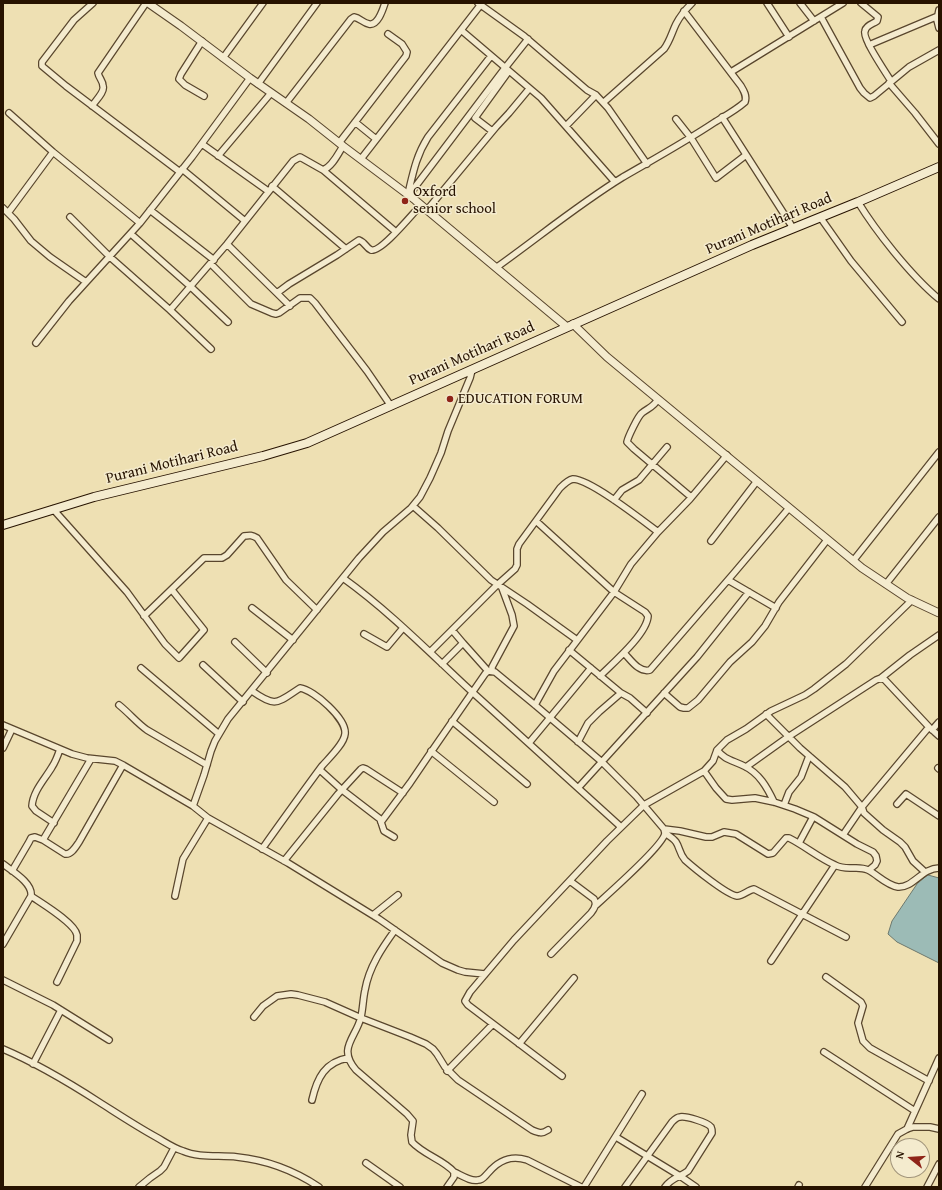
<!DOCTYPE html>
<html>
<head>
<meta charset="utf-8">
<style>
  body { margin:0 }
  #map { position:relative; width:942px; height:1190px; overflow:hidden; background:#eee0b3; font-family:"Gentium Book Plus",serif }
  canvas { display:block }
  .frame { position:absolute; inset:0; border:4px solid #271300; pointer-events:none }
  .north { position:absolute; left:890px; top:1138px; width:40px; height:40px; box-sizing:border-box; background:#f4ebce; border:1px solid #a2957c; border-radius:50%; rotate:287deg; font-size:11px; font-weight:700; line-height:16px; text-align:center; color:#271300 }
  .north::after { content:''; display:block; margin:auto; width:14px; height:18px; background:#8f2418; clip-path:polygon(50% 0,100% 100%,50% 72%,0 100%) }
</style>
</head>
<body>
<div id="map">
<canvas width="942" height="1190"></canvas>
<div class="frame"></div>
<div class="north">N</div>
</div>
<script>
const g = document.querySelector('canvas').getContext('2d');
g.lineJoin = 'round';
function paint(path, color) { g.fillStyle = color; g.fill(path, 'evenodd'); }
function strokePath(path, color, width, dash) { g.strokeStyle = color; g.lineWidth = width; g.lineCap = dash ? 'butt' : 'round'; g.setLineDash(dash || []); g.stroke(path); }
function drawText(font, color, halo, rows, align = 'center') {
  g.font = font + ' "Gentium Book Plus",serif'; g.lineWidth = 3; g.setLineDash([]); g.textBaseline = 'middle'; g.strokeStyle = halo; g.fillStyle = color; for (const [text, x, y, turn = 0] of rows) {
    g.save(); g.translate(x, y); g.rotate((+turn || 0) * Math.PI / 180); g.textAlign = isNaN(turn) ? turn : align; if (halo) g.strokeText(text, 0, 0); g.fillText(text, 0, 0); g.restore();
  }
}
const water = new Path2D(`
  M928,875L939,878V963L897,942L888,934L892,921L917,884Z`);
const minor = new Path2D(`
  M93,3L74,20L42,62V66L66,86L180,172
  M478,3L524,36L587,90L596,95L608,108L647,164
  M767,3L789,37
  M800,3L814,21
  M861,3L878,17L877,21C873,24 866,25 865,31C862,38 886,73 891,81
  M939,10L937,20L939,28
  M821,17L860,88L864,93L870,98L874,96L909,67L939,50
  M461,30L541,98L615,182
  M202,41L181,74L179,79L185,85L204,96
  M869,45L938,16
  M223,58L263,3
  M731,72L843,3
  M889,83L915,113L939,144
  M258,84L317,3
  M604,102L664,49C670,41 672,32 676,24C680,16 686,9 692,3
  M286,103L351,19L354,17C360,18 363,23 369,24C378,26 383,9 385,3
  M92,106C95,101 105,92 103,86C103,81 99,78 98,73L146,3
  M9,113L53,152L140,223
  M722,117L793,228
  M676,119L691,138L716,178L746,155
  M355,122L376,139
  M566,126L596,95
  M492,131L475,118L509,71
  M339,143L406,56L407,52L402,44L388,34
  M202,144L268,191
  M218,156L271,93
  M361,159L482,3
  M182,169L245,221
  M323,170L396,232
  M272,186L346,249
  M408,194C413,173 416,156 428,137L491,56
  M409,195L505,68L528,39
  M858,202C869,220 881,236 894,252C908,269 922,285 939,299
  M3,208L14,219L31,241L50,257L86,282
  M150,210L214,260
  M427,210L496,127L509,113L529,89
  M8,213L53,152
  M70,217L110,257L170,310L211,349
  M820,217L851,261L902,322
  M131,234L191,287L228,322
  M227,244L290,306
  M211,264L251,304L272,313L276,314L279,313L300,298H310L315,303L367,371L391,406
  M497,267C539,237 579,204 623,177C654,159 685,142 715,122C725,116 736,110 745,102C747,96 744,91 741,86L684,11
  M277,293L289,284L337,255L359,240C365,242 366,248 371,250C381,253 413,213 421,205
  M170,310L227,244L293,161L300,157L323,170C332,167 338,154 343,146
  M36,343L69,301L140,223L192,157L250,78
  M658,399C654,407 648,408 642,413C638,416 628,437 627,442L634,449L691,497
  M614,500L622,490L639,480L667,447
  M413,506L438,528L491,580L527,604L577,640
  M53,509L127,592L165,644L179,658L204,630L172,590
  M536,521L614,592L645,612L648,616C647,634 613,663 600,676
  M711,541L757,481
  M853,561L939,452
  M343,578C389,611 429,652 470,690C520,736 571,781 621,827
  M728,580L776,608
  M886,584L939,517
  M252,608L293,640
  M144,616L204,558H222L227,555L244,536C250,535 252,535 257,538L286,580L317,610
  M452,630L463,643L488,671
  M364,634L387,647L403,628
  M235,642L267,673
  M569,650L621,693
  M430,652L497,585L515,569L517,565V549L519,544L560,488C564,484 568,480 573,479C590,479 642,520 658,532
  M624,653C631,660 639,673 650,670L734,573L789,508
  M442,664L463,643
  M203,665L243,702
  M141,668L219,734
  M492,671V667L514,626L512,615L502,588
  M881,678L910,655L939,635
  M252,691C276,708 277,703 300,688C314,690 347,719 345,734C344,744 329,758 322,766C302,793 282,821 262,849
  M664,693L680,707L684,708H688L698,700L730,662L752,642L765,626L779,602L827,540
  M119,705C129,713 137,723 147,730L207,765
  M535,705L554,671L614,592L631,564L658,532L690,499L727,455
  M766,714L800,748L845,787L862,807L864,813L883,830L900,842L905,847L913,861L925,872
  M452,721L527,784
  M3,725L72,754L87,758L115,761L123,765L193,806L208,818L288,863L379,919L442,963L458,970L465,972L485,974
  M932,730L939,722
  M578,742L588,723L599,712L621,693L630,698L647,713
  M529,743L591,668
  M3,748L12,729
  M717,750C725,760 732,760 744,766C759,773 767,787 774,802
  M431,751L494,802
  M746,767L788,737L876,680L881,678L885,680L929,727L939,736
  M938,768L939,769
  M320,770L341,789L380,819L384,831L394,837
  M704,771L716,788L726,799L732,800L755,798L774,802L795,809L814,817L857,844L873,852L876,856L877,861L875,865L869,870
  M578,788L697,657L749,592
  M897,804L906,794L939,816
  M784,805L789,792L801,777L809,756
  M193,806L204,775L211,751L215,741L228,719L359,558L383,532L411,508L420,497L430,478L441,453L448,431L470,378L472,370
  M381,822L410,783L427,758L485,674L488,671L495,672L535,705L602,762L636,796L664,829L665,833C664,845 607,895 595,906
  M54,823L36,811L32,806C33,791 45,779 52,767C56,761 58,755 60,749
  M664,829L680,831L706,837H712L724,832L736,834L768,854L773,853L786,838H789C805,846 819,858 835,865C839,867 845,868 850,868C857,868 862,867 868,870C878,875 886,885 898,887C913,888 922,868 939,868
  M665,833C669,836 673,838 676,842C680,848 679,853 685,860C694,868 727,895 737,896C743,896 748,890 754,889L846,937
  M843,835L862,807L929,727
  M43,840L91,759
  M799,843L813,817
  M284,861L338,794L361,769L363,768L366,769L403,793
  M3,864C12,871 33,883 31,896L3,944
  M12,871L29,842L31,838L35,837L43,840L65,854C71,855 75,848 79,842L123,765
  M31,896C41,903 75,923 77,935C77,935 77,941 77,941L57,982
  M175,896L183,859L208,818
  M373,915L398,895
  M395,930C382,948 369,967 365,990C363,999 363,1008 361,1017C356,1038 337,1048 356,1070L407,1114L413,1121L411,1135L412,1142C424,1155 444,1160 454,1172V1177L447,1187
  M551,954L591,913C595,908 597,904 594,899L570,881
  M771,961L835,865
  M826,977L861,1002L863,1006L858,1023L863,1041L870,1048L929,1081
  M3,980L53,1005L109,1040
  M254,1017L263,1006L277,996L291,994L298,995L325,1002L361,1018L410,1037L426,1044L433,1049L437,1054L445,1067L458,1080L532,1130C539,1133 542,1134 548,1130
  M519,1044L574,978
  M3,1049C36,1063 68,1082 99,1102C118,1114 136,1126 156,1137C165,1142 173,1148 183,1151C199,1158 219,1155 237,1157C266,1160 295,1171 319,1187
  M824,1052L915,1111
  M33,1064L61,1010
  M447,1071L493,1024
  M562,1076L468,1005L465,1001L470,992L514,940L607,841L644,805L704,771L713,761L717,750L727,740L746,729L771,711L805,695L814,689L846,664L912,600
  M312,1100C317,1078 325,1062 348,1058
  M907,1129L939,1058
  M616,1137L680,1176L696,1187
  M366,1163L400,1187
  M454,1172C461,1175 471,1182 478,1180C483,1180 485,1176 488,1173C499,1160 511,1155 527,1160L581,1187
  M139,1187L150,1178L160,1171L164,1167L174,1148
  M584,1187L642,1094
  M625,1187L672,1122C674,1120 677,1117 680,1117C686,1116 707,1122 711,1127C712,1129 712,1130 712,1133L688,1171C680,1177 671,1178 665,1187
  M798,1187L799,1185
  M865,1187L898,1134L907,1129L913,1127H930L939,1129
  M927,1187L939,1164`);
const tertiary = new Path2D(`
  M148,3L181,26L250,78L309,119L343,146L415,200L567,327
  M573,324L607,357L862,568L907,598L939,613`);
const secondary = new Path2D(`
  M3,525L94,497L263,456L307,443L752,245L858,202L939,167`);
const markers = [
  [405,201,4,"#8f2418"],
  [450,399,4,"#8f2418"]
];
const poiNames = [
  ["Oxford",413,192],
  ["senior school",413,209],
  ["EDUCATION FORUM",458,399]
];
const streetNames = [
  ["Purani Motihari Road",769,224,-23],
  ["Purani Motihari Road",472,354,-24],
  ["Purani Motihari Road",172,463,-14]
];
paint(water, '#9cbbb6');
strokePath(water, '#6d786d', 1);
strokePath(minor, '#59462d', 8);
strokePath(tertiary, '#59462d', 9);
strokePath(secondary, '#271300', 10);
strokePath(minor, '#f4ebce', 5.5);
strokePath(tertiary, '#f4ebce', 7);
strokePath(secondary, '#f4ebce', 8);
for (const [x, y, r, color] of markers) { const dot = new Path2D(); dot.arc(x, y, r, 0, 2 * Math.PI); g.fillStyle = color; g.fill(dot); strokePath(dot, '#f4ebce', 1.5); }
drawText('15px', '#271300', '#f4ebce', poiNames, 'left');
drawText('15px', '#271300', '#f4ebce', streetNames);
</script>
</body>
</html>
